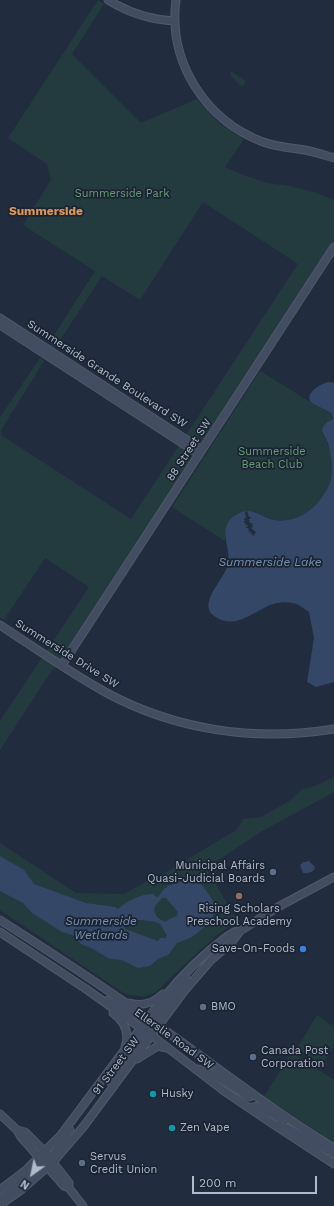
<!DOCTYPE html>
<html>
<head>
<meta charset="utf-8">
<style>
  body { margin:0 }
  #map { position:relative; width:334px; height:1206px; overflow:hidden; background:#212d3e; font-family:"Work Sans",sans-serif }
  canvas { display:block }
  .north { position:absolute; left:12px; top:1154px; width:40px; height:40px; -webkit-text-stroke:3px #1b2432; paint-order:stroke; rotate:213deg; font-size:11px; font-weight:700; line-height:16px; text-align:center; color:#b1bac9 }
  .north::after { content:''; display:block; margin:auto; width:14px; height:18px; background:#b1bac9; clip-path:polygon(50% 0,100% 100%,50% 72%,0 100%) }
  .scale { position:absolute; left:192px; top:1176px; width:125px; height:18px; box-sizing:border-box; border:2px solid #b1bac9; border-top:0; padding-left:5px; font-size:12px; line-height:14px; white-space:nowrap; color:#b1bac9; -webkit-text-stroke:3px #1b2432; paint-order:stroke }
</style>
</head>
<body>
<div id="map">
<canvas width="334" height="1206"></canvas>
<div class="north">N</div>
<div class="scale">200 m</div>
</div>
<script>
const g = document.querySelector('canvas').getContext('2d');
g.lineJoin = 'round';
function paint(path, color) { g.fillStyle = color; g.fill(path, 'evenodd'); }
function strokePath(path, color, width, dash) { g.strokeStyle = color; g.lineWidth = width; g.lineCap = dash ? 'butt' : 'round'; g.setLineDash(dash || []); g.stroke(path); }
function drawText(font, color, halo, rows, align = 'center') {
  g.font = font + ' "Work Sans",sans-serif'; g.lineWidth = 3.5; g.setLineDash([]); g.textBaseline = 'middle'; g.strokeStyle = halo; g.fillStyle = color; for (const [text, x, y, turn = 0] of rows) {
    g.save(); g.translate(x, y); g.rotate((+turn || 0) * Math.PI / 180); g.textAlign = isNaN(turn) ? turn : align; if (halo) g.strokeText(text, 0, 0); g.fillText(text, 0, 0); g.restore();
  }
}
const green = new Path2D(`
  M98,0L104,4L72,54L141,123L197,99L220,124L244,139L225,167L240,174L267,183L290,186L314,192L334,200V239L62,657L54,670L53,669L52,670L0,750V721L89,587L45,558L4,620L0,617V417L40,358L44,361L1,430V435L131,519L298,264L203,202L140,300L102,276L55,348L49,343L95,271L23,225L51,180L47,164L8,138Z
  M231,72H233L244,80L245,82L244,85L241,86L230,75Z
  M260,371L312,403L331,413L333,418L323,432C330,446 334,464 331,480C327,503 300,523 277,520C269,519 261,515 254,511L226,531L225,541L172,507Z
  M334,777V792L259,833L205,869L212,877L237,921L218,934L184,965L156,992L143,997L125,994L0,910V843L76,893L124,894L160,874L165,873L236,830L244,819L261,817L291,800L302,789L313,787Z
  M317,1015L334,1027V1046L321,1065L297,1048Z
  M291,1054L296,1055L334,1080V1145L263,1098Z`);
const water = new Path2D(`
  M328,382L334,383V682L316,687L307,682L314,638L309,612C304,609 299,604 293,603C284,601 272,603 264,608C248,616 232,629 214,616C197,604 224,579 228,565C232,549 217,530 233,517C251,503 258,517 275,520C293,523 310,513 320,500C327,491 332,482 332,470C332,461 330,451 328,443C326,438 323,434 322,429C324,425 327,421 332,420L333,418L331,413C327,410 314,405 311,402C304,393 321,384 328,382Z
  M0,856L24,870L34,884L86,903L115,907L118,909C127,901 142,893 154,894V896L158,897L164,889L168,886L186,880H192L200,883L205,889L213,901L214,913L211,921L196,934L190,938L177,943L168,955L158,959L150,966L138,968L122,960L110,959L91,948L81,944L75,936L62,932L32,913L23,903L0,891ZM162,898H166L178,912L177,916L169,919L166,922C159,920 152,914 155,906C157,903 160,901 162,898ZM130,920C136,920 156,920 160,924C163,927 164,932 167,935L166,938H160L158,941L125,929L124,923Z
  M308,860L315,867C314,873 308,873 303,873L300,865L303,862H307Z`);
const pier = new Path2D(`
  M247,511L249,517H251V518L249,519L250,523H252L253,524L250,526L253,525V527L251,528L256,532L253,536L252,535L253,533L250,534L251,531L248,532L249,530L248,528L245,527L248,526V525H245V524L247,523H244V521H247L244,520V519L246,518L245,512Z`);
const secondary = new Path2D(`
  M108,0C129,13 150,20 175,21
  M176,0C168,62 205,120 263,142C276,147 291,148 305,150C315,152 324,155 334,158
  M0,318L202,450
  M0,325L199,454
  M0,625C35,648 69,672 105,692C175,730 255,742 334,729
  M62,665L334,247
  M0,920C55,955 110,991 163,1029C220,1069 274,1112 334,1148
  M0,932L86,989L155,1038L224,1091L273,1124L334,1164
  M108,1000L149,1023
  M129,1003C143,1007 153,1003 163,994
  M113,1013C125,1022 130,1033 125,1047
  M152,1026L172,996L186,979
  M137,1059L158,1046L167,1048
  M198,1069L213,1074L235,1088L250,1097
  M111,1083L147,1028
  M249,1108L257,1106L281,1119
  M0,1114L17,1130L25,1132L45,1152L69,1183V1188L83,1206
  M277,1125L287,1128L334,1154
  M17,1130L21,1137L64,1186L69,1188
  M49,1161L70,1130
  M0,1190L26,1170L61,1135L161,1001C181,976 203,954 229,935L234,932L240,931L278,907L334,877
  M1,1199L26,1178L45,1160
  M0,1205L21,1190L53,1162L84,1126L185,990L211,960L231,943L240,931`);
const markers = [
  [273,872,4,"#5c6f8a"],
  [239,896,4,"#8d6e63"],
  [303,949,4,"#3f7fe0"],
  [203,1007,4,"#5c6f8a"],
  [253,1057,4,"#5c6f8a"],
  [153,1094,4,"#0f9aa8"],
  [172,1128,4,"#0f9aa8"],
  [82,1163,4,"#5c6f8a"]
];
const parkNames = [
  ["Summerside Park",122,194],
  ["Summerside",272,452],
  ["Beach Club",272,465]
];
const streetNames = [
  ["Summerside Grande Boulevard SW",107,374,33],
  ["88 Street SW",189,450,-57],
  ["Summerside Drive SW",67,654,32],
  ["Ellerslie Road SW",174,1039,36],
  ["91 Street SW",116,1066,-53]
];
const poiNames = [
  ["Municipal Affairs",265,866,"right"],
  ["Quasi-Judicial Boards",265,879,"right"],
  ["Rising Scholars",239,909,"center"],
  ["Preschool Academy",239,922,"center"],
  ["Save-On-Foods",295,949,"right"],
  ["BMO",211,1007],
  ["Canada Post",261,1051],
  ["Corporation",261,1064],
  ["Husky",161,1094],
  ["Zen Vape",180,1128],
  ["Servus",90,1157],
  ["Credit Union",90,1170]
];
const neighbourhoodNames = [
  ["Summerside",46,211]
];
const waterNames = [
  ["Summerside Lake",270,562],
  ["Summerside",101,921],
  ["Wetlands",101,935]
];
paint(green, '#233b3f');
paint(water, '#344766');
paint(pier, '#212d3e');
strokePath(secondary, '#515a68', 9);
strokePath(secondary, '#434d61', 7);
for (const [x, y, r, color] of markers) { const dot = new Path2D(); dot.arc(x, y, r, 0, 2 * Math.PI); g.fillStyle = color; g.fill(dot); strokePath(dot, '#1b2432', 1.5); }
drawText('11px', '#669c74', '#1b2432', parkNames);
drawText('11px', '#b1bac9', '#1b2432', streetNames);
drawText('11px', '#b1bac9', '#1b2432', poiNames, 'left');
drawText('bold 12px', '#db965a', '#1b2432', neighbourhoodNames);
drawText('italic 12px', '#778eb2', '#1b2432', waterNames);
</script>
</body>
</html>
